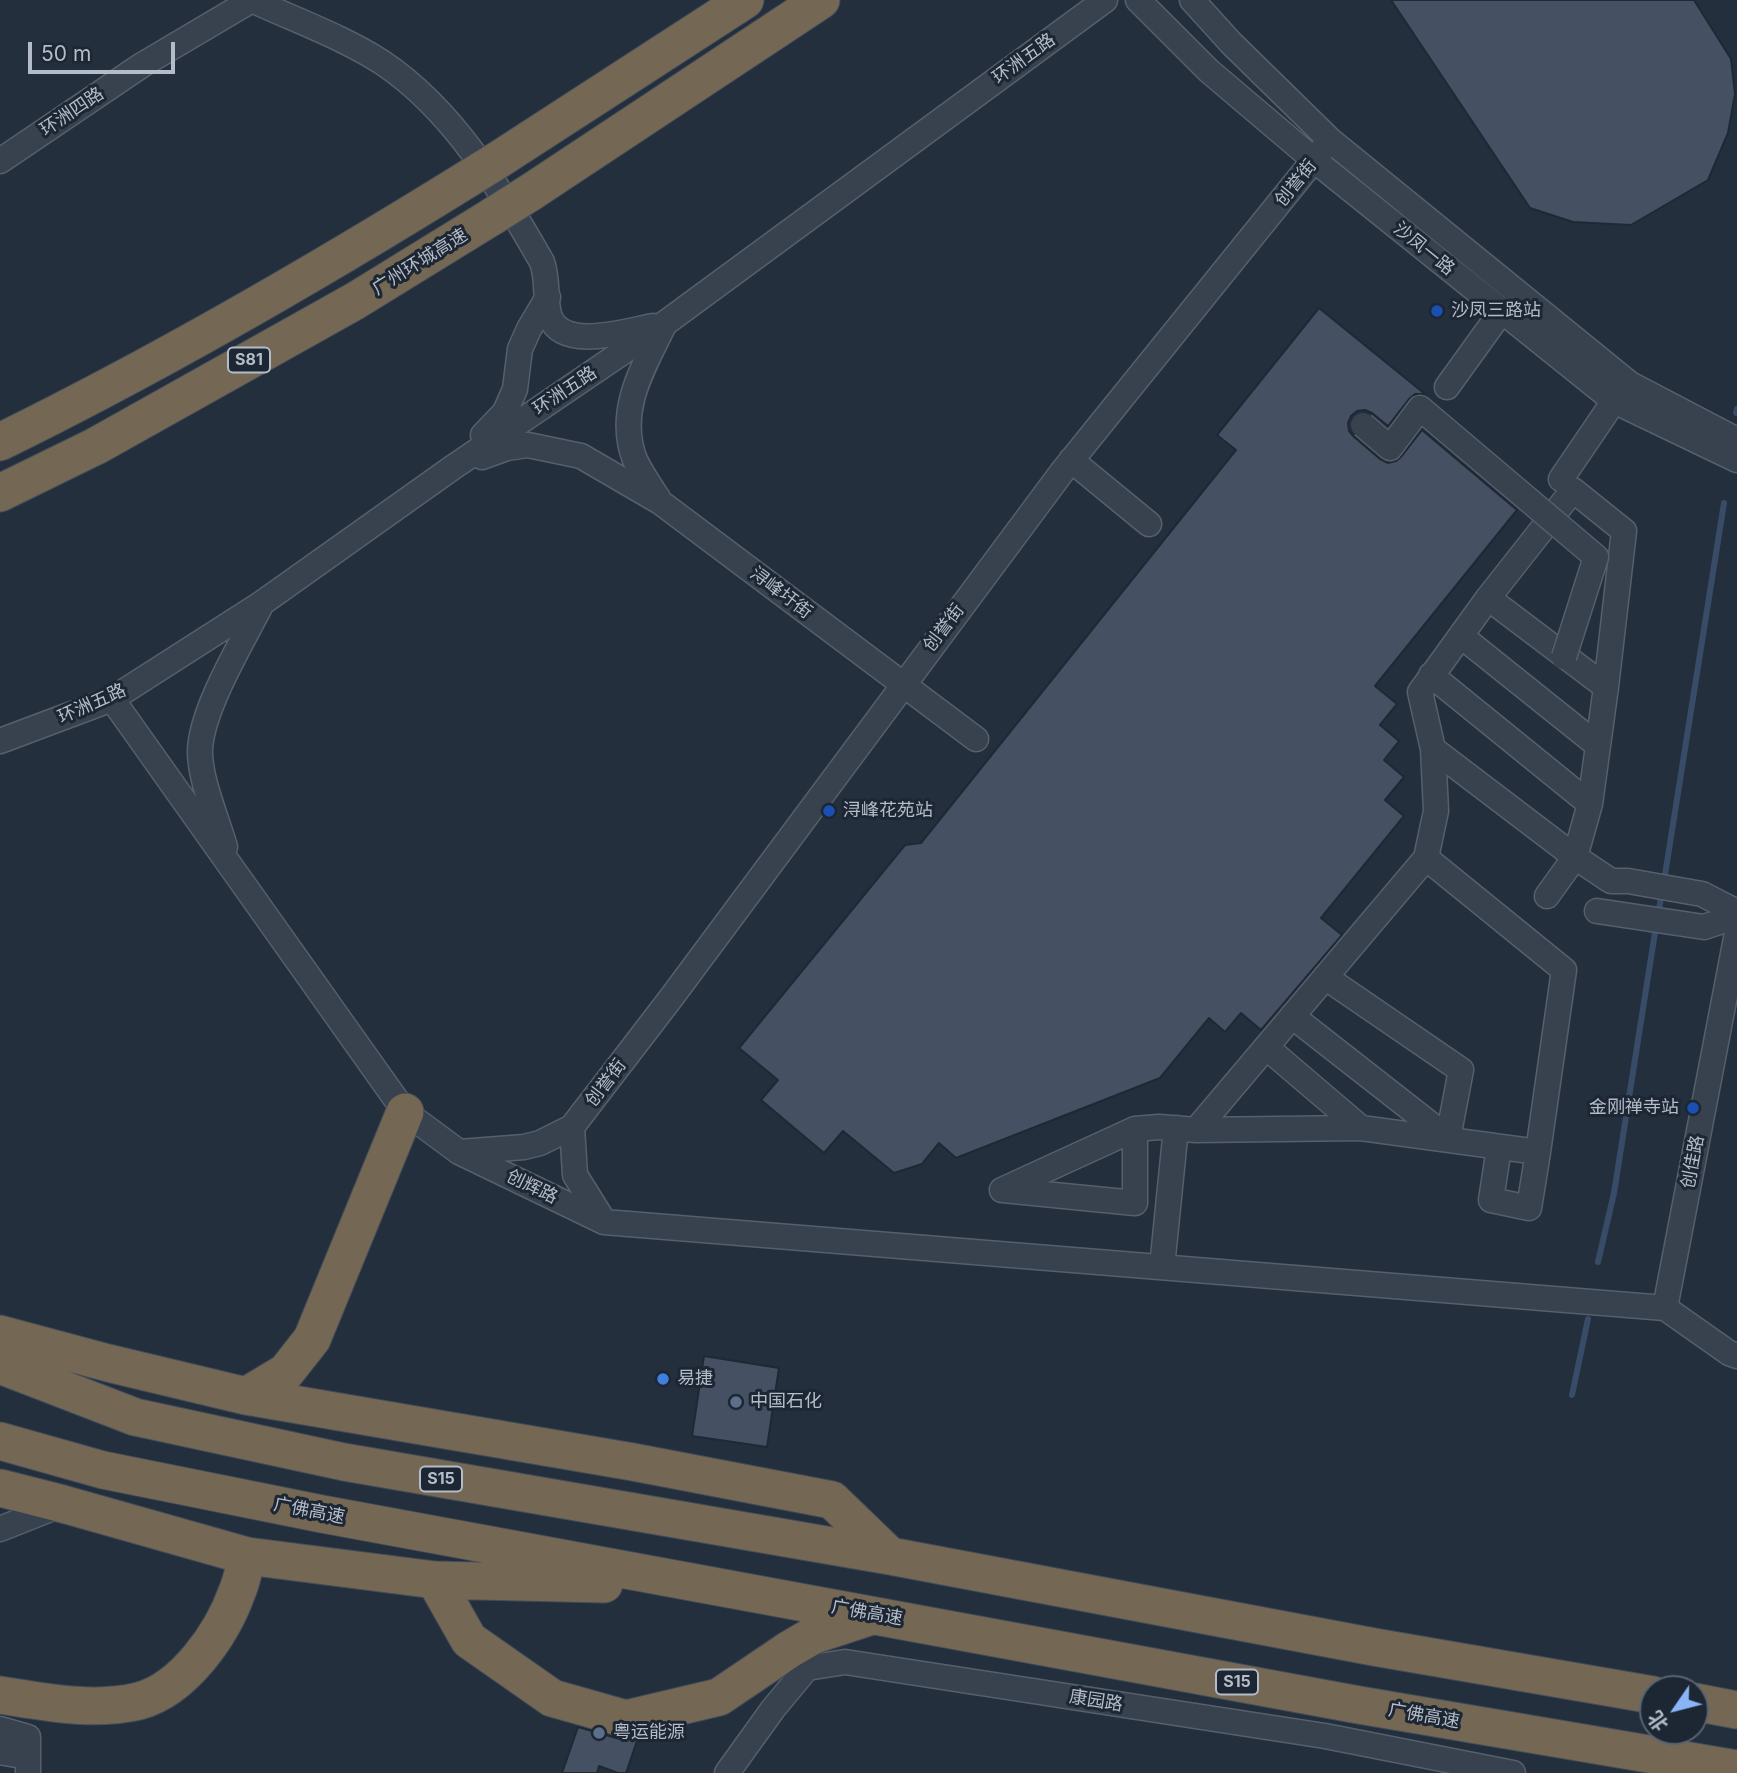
<!DOCTYPE html>
<html>
<head>
<meta charset="utf-8">
<style>
  body { margin:0 }
  #map { position:relative; width:1737px; height:1773px; overflow:hidden; background:#242f3e; font-family:Inter,"Noto Sans SC",sans-serif }
  canvas { display:block }
  .north { position:absolute; left:1639px; top:1675px; width:70px; height:70px; box-sizing:border-box; background:#1d2633; border:2px solid #59626f; border-radius:50%; rotate:235deg; font-size:19px; font-weight:700; line-height:28px; text-align:center; color:#b4bcc9 }
  .north::after { content:''; display:block; margin:auto; width:24px; height:32px; background:#8ab4f8; clip-path:polygon(50% 0,100% 100%,50% 72%,0 100%) }
  .scale { position:absolute; left:28px; top:42px; width:147px; height:32px; box-sizing:border-box; border:4px solid #b4bcc9; border-top:0; padding-left:9px; font-size:21px; line-height:24px; white-space:nowrap; color:#b4bcc9; -webkit-text-stroke:5px #1d2633; paint-order:stroke }
</style>
</head>
<body>
<div id="map">
<canvas width="1737" height="1773"></canvas>
<div class="north">北</div>
<div class="scale">50 m</div>
</div>
<script>
const g = document.querySelector('canvas').getContext('2d');
g.lineJoin = 'round';
function strokePath(path, color, width, dash) { g.strokeStyle = color; g.lineWidth = width; g.lineCap = dash ? 'butt' : 'round'; g.setLineDash(dash || []); g.stroke(path); }
function paint(path, color) { g.fillStyle = color; g.fill(path, 'evenodd'); }
function drawText(font, color, halo, rows, align = 'center') {
  g.font = font + ' Inter,"Noto Sans SC",sans-serif'; g.lineWidth = 6; g.setLineDash([]); g.textBaseline = 'middle'; g.strokeStyle = halo; g.fillStyle = color; for (const [text, x, y, turn = 0] of rows) {
    g.save(); g.translate(x, y); g.rotate((+turn || 0) * Math.PI / 180); g.textAlign = isNaN(turn) ? turn : align; if (halo) g.strokeText(text, 0, 0); g.fillText(text, 0, 0); g.restore();
  }
}
const stream = new Path2D(`
  M1736,413L1737,409
  M1664,881L1724,503
  M1658,916L1662,892
  M1598,1262L1614,1193L1656,926
  M1572,1395L1588,1319`);
const building = new Path2D(`
  M1391,0H1694L1731,59L1735,94L1728,133L1708,180L1631,225L1573,222L1530,208Z
  M1319,308L1425,394H1415L1409,399L1388,426L1372,413L1365,410L1357,411L1351,416L1348,423L1349,431L1353,436L1380,459L1388,463L1396,461L1401,457L1422,430L1517,510L1375,686L1397,704L1380,725L1399,741L1384,760L1404,777L1385,800L1404,816L1321,918L1342,935L1261,1030L1241,1013L1225,1032L1209,1018L1160,1078L956,1158L939,1143L922,1164L894,1173L843,1131L824,1153L761,1100L778,1080L739,1048L905,845L921,843L1236,450L1217,435Z
  M704,1356L779,1368L767,1447L692,1436Z
  M578,1727L620,1739L638,1738L626,1773H618L599,1766L597,1773H562Z`);
const minor = new Path2D(`
  M252,0C295,20 343,37 383,63C453,110 501,190 542,262C549,282 544,301 550,317C563,351 626,331 653,326
  M1138,0L1209,71L1314,160L1614,401L1737,460
  M1192,0L1231,43L1330,140L1630,384L1737,440
  M0,161L142,65L252,0
  M1447,387L1501,312
  M483,435L505,412L515,389L520,349L529,329L548,297
  M482,457L507,448L528,445L581,456L660,502L976,739
  M1071,460L1149,524
  M1561,479L1614,401
  M658,498C650,486 641,473 635,460C616,411 643,368 664,325
  M1488,598L1606,687
  M1461,636L1596,744
  M1431,675L1590,804
  M112,699L405,1112L459,1152L604,1222L1665,1308L1729,1353L1737,1356
  M0,741L112,699L262,603L452,468L664,324L1105,0
  M225,847C217,819 200,780 200,752C200,711 243,641 262,603
  M1547,896L1575,857L1590,804L1606,687L1624,531L1573,490L1488,598L1420,692L1433,749L1575,857L1611,881H1628L1702,894L1737,912
  M1597,911L1704,927L1737,916
  M1292,1016L1448,1138L1461,1070L1325,977
  M1266,1047L1361,1128
  M572,1127L575,1175L603,1220
  M1196,1130L1426,858L1436,811L1433,749
  M1499,1148L1491,1200L1529,1208L1538,1152
  M460,1152L524,1147L540,1143L572,1127L671,998L1062,472L1330,140
  M1002,1190L1135,1129L1159,1127L1196,1130L1361,1128L1538,1152L1564,970L1426,858
  M1003,1190L1135,1203V1129
  M1162,1267L1176,1128
  M1665,1308L1737,933
  M0,1529L63,1504
  M0,1729L28,1737V1773
  M0,1752L28,1757
  M727,1773L773,1709L807,1668L845,1662L1325,1736L1513,1773`);
const highway = new Path2D(`
  M498,160L745,0
  M531,192L821,0
  M0,442C161,363 316,273 469,178
  M0,493L96,446L355,301L493,216
  M0,1334L108,1363L246,1396L633,1462L832,1500L890,1556
  M0,1365L135,1417L344,1462L890,1556L1374,1647L1653,1695
  M246,1396L286,1372L312,1339L405,1112
  M0,1441L103,1470L322,1514L1359,1705L1737,1769
  M0,1488L63,1504L247,1556L435,1580L604,1584
  M435,1580L469,1640L552,1698L626,1719L719,1697L790,1649L814,1635L872,1616
  M0,1695C45,1702 94,1712 139,1701C184,1689 222,1634 237,1592C242,1581 244,1568 247,1556
  M1695,1702L1737,1710`);
const minorBridge = new Path2D(`
  M1363,425L1390,448L1420,408L1596,557L1564,657`);
const highwayBridge = new Path2D(`
  M469,178L498,160
  M493,216L531,192`);
const markers = [
  [1437,311,7,"#1a4fb4"],
  [829,811,7,"#1a4fb4"],
  [1693,1108,7,"#1a4fb4"],
  [663,1379,7,"#3f7fe0"],
  [736,1402,7,"#5c6f8a"],
  [599,1733,7,"#5c6f8a"]
];
const shields = [
  [249,360,42],
  [441,1479,42],
  [1237,1682,42]
];
const shieldNames = [
  ["S81",249,360],
  ["S15",441,1479],
  ["S15",1237,1682]
];
const streetNames = [
  ["环洲五路",1024,59,-36],
  ["环洲四路",72,112,-34],
  ["创誉街",1296,183,-51],
  ["沙凤一路",1424,249,39],
  ["广州环城高速",420,262,-32],
  ["环洲五路",565,391,-34],
  ["浔峰圩街",781,593,37],
  ["创誉街",944,628,-53],
  ["环洲五路",92,704,-24],
  ["创誉街",606,1083,-53],
  ["创佳路",1693,1162,-79],
  ["创辉路",532,1187,26],
  ["广佛高速",309,1511,11],
  ["广佛高速",867,1613,10],
  ["康园路",1096,1701,9],
  ["广佛高速",1424,1716,10]
];
const poiNames = [
  ["沙凤三路站",1451,311],
  ["浔峰花苑站",843,811],
  ["金刚禅寺站",1679,1108,"right"],
  ["易捷",677,1379],
  ["中国石化",750,1402],
  ["粤运能源",613,1733]
];
strokePath(stream, '#394c67', 6);
paint(building, '#455162');
strokePath(building, '#1f2835', 2);
strokePath(minor, '#565f6c', 27);
strokePath(highway, '#434c59', 39);
strokePath(minor, '#38414e', 24);
strokePath(highway, '#746855', 37);
strokePath(minorBridge, '#565f6c', 27, []);
strokePath(highwayBridge, '#434c59', 39, []);
strokePath(minorBridge, '#38414e', 24);
strokePath(highwayBridge, '#746855', 37);
for (const [x, y, r, color] of markers) { const dot = new Path2D(); dot.arc(x, y, r, 0, 2 * Math.PI); g.fillStyle = color; g.fill(dot); strokePath(dot, '#1d2633', 2.5); }
for (const [x, y, w] of shields) { const box = new Path2D(); box.roundRect(x - w / 2, y - 12.5, w, 25, 5); g.fillStyle = '#1d2633'; g.fill(box); strokePath(box, '#b4bcc9', 2); }
drawText('bold 16px', '#b4bcc9', null, shieldNames);
drawText('18px', '#b4bcc9', '#1d2633', streetNames);
drawText('18px', '#b4bcc9', '#1d2633', poiNames, 'left');
</script>
</body>
</html>
